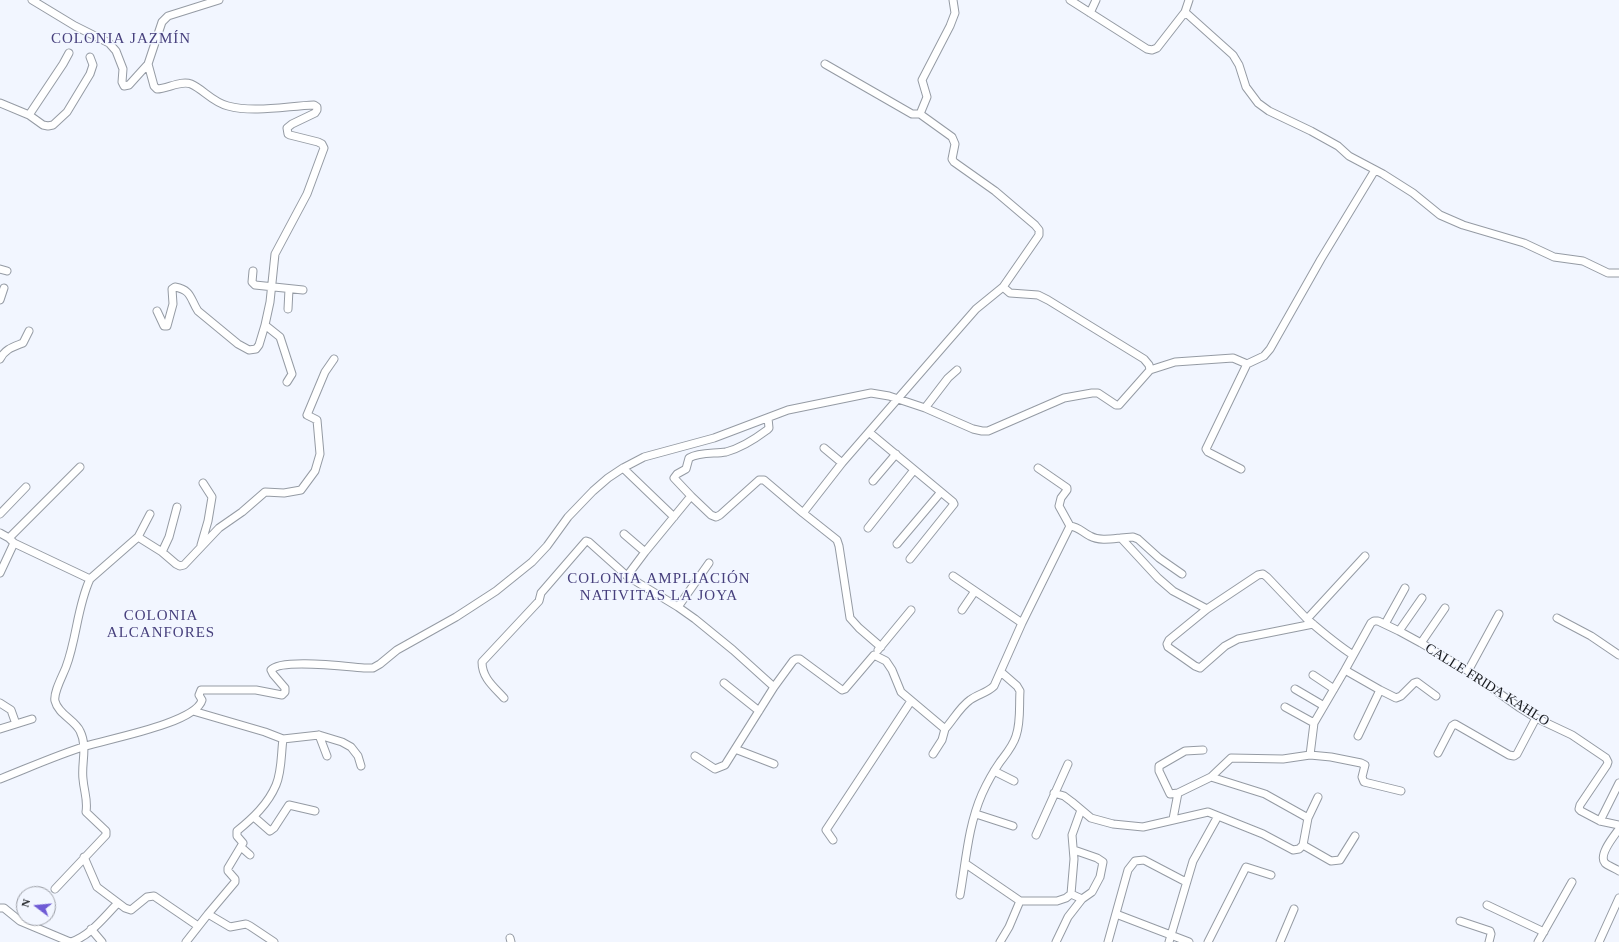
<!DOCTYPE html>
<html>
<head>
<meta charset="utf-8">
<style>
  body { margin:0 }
  #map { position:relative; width:1619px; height:942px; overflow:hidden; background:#f2f6ff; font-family:"Times New Roman",serif }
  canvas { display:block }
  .north { position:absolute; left:16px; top:886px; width:40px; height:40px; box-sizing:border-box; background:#f2f6ff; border:1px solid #9b9ea5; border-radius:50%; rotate:286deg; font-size:11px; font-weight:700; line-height:16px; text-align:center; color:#181a1e }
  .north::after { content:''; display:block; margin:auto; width:14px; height:18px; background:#6f5bd5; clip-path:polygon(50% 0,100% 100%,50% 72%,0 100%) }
</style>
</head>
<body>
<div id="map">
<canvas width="1619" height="942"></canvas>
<div class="north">N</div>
</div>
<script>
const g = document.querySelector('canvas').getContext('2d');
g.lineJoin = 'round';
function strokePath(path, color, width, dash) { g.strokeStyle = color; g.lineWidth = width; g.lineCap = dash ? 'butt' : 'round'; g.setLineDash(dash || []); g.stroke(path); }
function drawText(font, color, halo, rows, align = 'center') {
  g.font = font + ' "Times New Roman",serif'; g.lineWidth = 3; g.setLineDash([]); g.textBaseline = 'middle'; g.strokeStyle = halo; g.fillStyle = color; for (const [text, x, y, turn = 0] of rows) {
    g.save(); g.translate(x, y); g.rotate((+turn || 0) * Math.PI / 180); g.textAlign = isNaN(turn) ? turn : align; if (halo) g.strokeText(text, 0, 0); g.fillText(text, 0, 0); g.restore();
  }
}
const minor = new Path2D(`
  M32,0L75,26L109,43L116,51L123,69L122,82L124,86L129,85L148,64
  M219,0L168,16L162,22L148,64L154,86L157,89C167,89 181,80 191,84C203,89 212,102 228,106C254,113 287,106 314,105L317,107V110L315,113L292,124L287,128L288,134L290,135L318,142L322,144L324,148L307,194L275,254L270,302L265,325L280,337L292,374L287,382
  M953,0L955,13L950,26L922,80L927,97L920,114L952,137L955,144L952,159L954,162L995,191L1035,225L1039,230V235L1003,287L1010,293L1038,295L1048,300L1144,359L1149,365L1150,370
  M1070,0L1147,49L1152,50L1157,48L1185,12
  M1189,0L1185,12L1233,55L1239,65L1246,87L1258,103L1269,111L1311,131L1338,146L1349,156L1383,174L1413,193L1440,215L1463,225L1524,243L1554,257L1583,261L1608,273H1619
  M1090,13L1096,0
  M825,64L912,114H920
  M0,103L29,115L43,125L48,126L53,125L67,112L90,74L93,65L90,57
  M29,115L63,64L69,53
  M0,269L7,271
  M253,271L252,282L255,285L303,290
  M0,300L4,288
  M288,309L289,289
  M157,311L164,326H167L173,304L172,289L175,287C192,290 190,299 198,311L238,344L249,350L256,349L259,345L265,325
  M0,359C5,349 13,347 23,343L29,331
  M925,408L948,378L957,370
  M870,433L953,502L954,504L910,559
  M824,448L842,463
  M623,468L674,517
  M1038,468L1067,488V490L1061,498L1059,506L1070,526
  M1241,469L1208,452L1206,449L1247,364
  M873,481L896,454
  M691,496L674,478L677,474L686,469L689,458C700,452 714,454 726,452C741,448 755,439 767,430L769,428L768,418
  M803,513L837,540L839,546L850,618L859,628L881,647
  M0,514L26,487
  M868,528L914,470
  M0,533L9,538L14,543L90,579C77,607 77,638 66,667C63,675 53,693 55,701C58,714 75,720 80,731C88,747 81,763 83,779C84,792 88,799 86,812L106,831V835L55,889
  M624,534L645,552
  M138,537L162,552L176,564L180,566L184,565L219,528L242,512L265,492L284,493L301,490L315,471L320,454L317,420L307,415L325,372L334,359
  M9,538L80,467
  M1121,538L1133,537L1138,539L1159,558L1182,574
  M897,544L941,492
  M201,545L208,521L212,497L203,483
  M162,552L169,537L177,507
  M0,573L14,543
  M627,576L645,552L691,496L711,515L716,517L720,515L759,480H764L803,513L842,463L948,341L976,309L1003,287
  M953,576L1022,623
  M90,579L138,537L150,514
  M678,607L709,563
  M962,610L975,591
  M1557,618L1591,636L1619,655
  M1307,619L1365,556
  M1313,624L1238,639L1225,646L1200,668L1195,666L1168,647L1167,644L1169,640L1207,609L1258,575L1263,574L1267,577L1307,619C1322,632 1336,644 1353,655
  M1385,624L1405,588
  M1399,631L1422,598
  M1421,643L1445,608
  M878,650L911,610
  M1345,670L1380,690L1396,698L1401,696L1414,683L1417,682L1436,696
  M1468,671L1499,614
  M1313,675L1334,689
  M724,683L759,711
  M1295,689L1324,706
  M504,698C494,687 482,678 482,662L539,601L541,593L586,541L589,542L627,576L678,607L695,619L733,650L774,687L793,661L796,659H800L842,690L845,689L874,655L886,661L892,670L901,692L945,729C953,720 960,707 970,700C978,694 987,693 994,686L1022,623L1070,526C1079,527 1082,532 1090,536C1099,541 1111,539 1121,538L1158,578L1173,591L1207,609
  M0,703L11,710L16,724L32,719
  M1285,707L1314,723
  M193,711L265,732L283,739L319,735L342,742L351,747L358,756L361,766
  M0,729L16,724
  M319,735L327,756
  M1358,736L1380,690
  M735,749L774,764
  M1203,750L1185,751L1159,766V771L1170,794L1178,793L1211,777L1231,758L1283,759L1310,755L1331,757L1361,763L1365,765L1362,777L1364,782L1401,791
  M1438,753L1452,726L1455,724L1509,755L1514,756L1517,754L1536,718
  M933,754L942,740L945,729
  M1310,755L1314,723L1345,670L1371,623L1374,621H1378L1399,631L1421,643L1468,671L1520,708L1536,718L1572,735L1606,758L1608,762L1607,765L1580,805L1579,809L1581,811L1600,821L1619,825
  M695,756L715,769L725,765L774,687
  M994,771L1014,781
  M1211,777L1265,794L1308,818
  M0,779C28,768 57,755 86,746C108,739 196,723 202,700L199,695L201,690H256L282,695L285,692V688L273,674L271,670C281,658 349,667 366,668H373L380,664L397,650L456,617L496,591L532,562L547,546L568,517L593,491L608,478L623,468L644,457L714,438L788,410L871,393L889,396L925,408L973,429L982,431H988L1064,398L1092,393H1098L1116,405H1119L1150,370L1175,362L1233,358L1247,364L1264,356L1270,349L1321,259L1375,170
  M1054,793L1064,796L1072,802L1091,818L1113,824L1143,827L1208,812L1263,834L1293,850L1299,849L1303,845
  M976,814L1013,826
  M254,817L270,831L274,828L289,805L315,811
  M1173,819L1178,793
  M1600,821L1619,783
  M1619,829C1614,836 1598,855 1605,863C1608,866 1615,868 1619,871
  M1036,835L1068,764
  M833,840L826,830L911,701
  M1303,845L1331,861L1340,860L1355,836
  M1303,845L1308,818L1318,797
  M241,847L250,855
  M84,857L97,887L125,908L131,910L147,897L154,896L198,926
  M966,864L1020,901H1057L1066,898L1071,894L1082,899
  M1071,894L1074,859L1072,835L1081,810
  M960,895C966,861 968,826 982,794C987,783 993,772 1000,762C1006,754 1013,746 1016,736C1021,722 1019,705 1020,691L1017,686L1001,672
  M1487,905L1544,932
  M0,908H4L20,921L70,942
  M208,914L235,882V879L228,871V868L243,843L237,836V831C253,818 268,804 276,785C282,771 281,753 283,739
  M1116,914L1189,942
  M1460,921L1490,931L1491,934L1489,942
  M91,929L102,942
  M510,938L511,942
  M71,942C90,936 104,917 117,904
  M186,942L208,914L230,927L246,924L250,926L274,942
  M1000,942L1009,927L1020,901
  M1056,942L1068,917L1082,899L1092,892L1100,877L1103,862L1097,858L1074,850
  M1108,942L1128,870L1135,861L1144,860L1186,882
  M1169,942L1193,861L1218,816
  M1208,942L1246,867L1271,875
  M1280,942L1294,909
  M1538,942L1572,882
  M1599,942L1619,898`);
const streetNames = [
  ["CALLE FRIDA KAHLO",1487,685,32]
];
const neighbourhoodNames = [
  ["COLONIA JAZMÍN",121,39],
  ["COLONIA AMPLIACIÓN",659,579],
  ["NATIVITAS LA JOYA",659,596],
  ["COLONIA",161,616],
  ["ALCANFORES",161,633]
];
strokePath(minor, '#959ba4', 9);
strokePath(minor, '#fff', 7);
drawText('14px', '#181a1e', '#f2f6ff', streetNames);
g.letterSpacing = '1px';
drawText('15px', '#47407d', '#f2f6ff', neighbourhoodNames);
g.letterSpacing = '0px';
</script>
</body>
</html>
